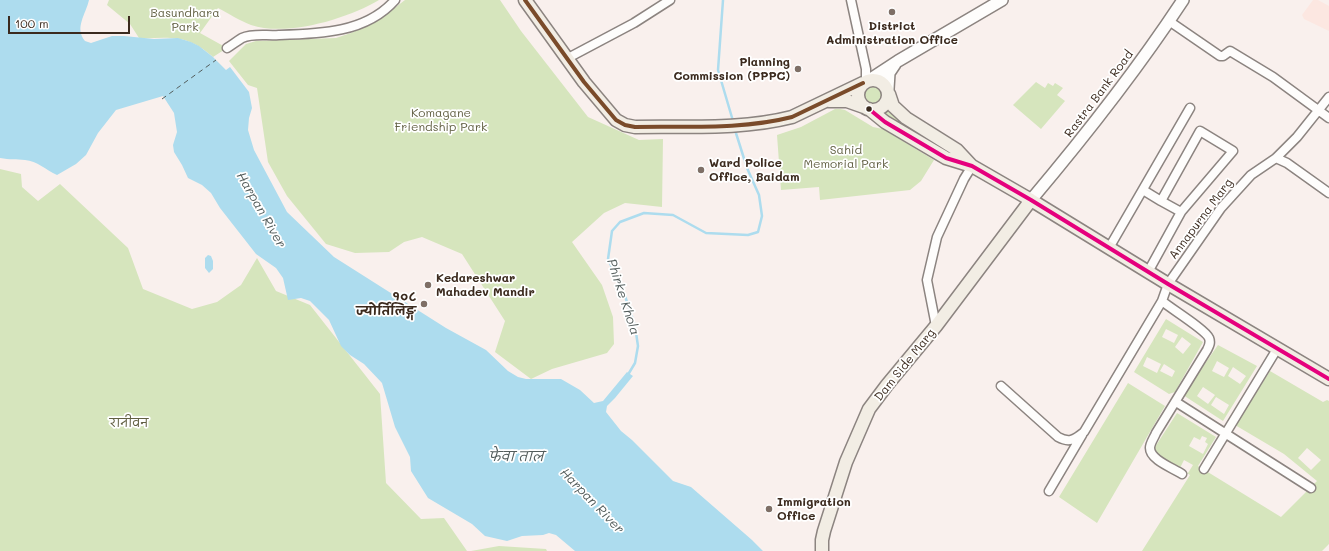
<!DOCTYPE html>
<html>
<head>
<meta charset="utf-8">
<style>
  body { margin:0 }
  #map { position:relative; width:1329px; height:551px; overflow:hidden; background:#f9f0ed; font-family:Mali,sans-serif }
  canvas { display:block }
  .scale { position:absolute; left:8px; top:16px; width:122px; height:18px; box-sizing:border-box; border:2px solid #3b2a1e; border-top:0; padding-left:5px; font-size:12px; line-height:14px; white-space:nowrap; color:#3b2a1e; -webkit-text-stroke:3px #fff; paint-order:stroke }
</style>
</head>
<body>
<div id="map">
<canvas width="1329" height="551"></canvas>
<div class="scale">100 m</div>
</div>
<script>
const g = document.querySelector('canvas').getContext('2d');
g.lineJoin = 'round';
function paint(path, color) { g.fillStyle = color; g.fill(path, 'evenodd'); }
function strokePath(path, color, width, dash) { g.strokeStyle = color; g.lineWidth = width; g.lineCap = dash ? 'butt' : 'round'; g.setLineDash(dash || []); g.stroke(path); }
function drawText(font, color, halo, rows, align = 'center') {
  g.font = font + ' Mali,"Playpen Sans Deva",sans-serif'; g.lineWidth = 3.5; g.setLineDash([]); g.textBaseline = 'middle'; g.strokeStyle = halo; g.fillStyle = color; for (const [text, x, y, turn = 0] of rows) {
    g.save(); g.translate(x, y); g.rotate((+turn || 0) * Math.PI / 180); g.textAlign = isNaN(turn) ? turn : align; if (halo) g.strokeText(text, 0, 0); g.fillText(text, 0, 0); g.restore();
  }
}
const built = new Path2D(`
  M1313,0H1318L1329,6V31L1304,19L1302,15Z`);
const green = new Path2D(`
  M109,0H379C347,19 287,37 251,25C240,21 228,13 218,8L200,33L227,48L213,57C207,52 200,46 192,43C176,35 156,39 139,38L130,24L107,5Z
  M405,0H500L521,31L588,117L639,140L663,139L662,207L625,203L604,213L572,242L602,285L613,317L614,344L607,353L552,369L531,379L495,352L505,321L462,254L422,237L404,242L389,252L355,253L326,244L287,196L268,162L257,88L248,85L229,61L246,44L256,41L336,38L351,33L380,19Z
  M1036,82L1045,88L1048,83L1053,86L1055,83L1063,88L1057,95L1065,101L1041,129L1013,105Z
  M864 95a9 9 0 1 1 18 0a9 9 0 1 1-18 0Z
  M892,108L896,116L900,122L956,157L894,121L885,113Z
  M835,109H840L845,110L873,127L883,129L934,160L921,181L910,190L820,200L819,187L781,190L777,135L801,127Z
  M0,169L21,174L22,187L38,201L60,184L128,248L143,289L192,309L217,302L241,285L257,258L276,291L310,305L380,394L386,483L421,519L444,518L467,551H0Z
  M1166,319L1203,342L1175,392L1169,394L1134,372ZM1166,329L1178,335L1174,343L1162,337ZM1182,337L1191,344L1183,354L1175,347ZM1147,357L1161,364L1157,373L1143,366ZM1164,364L1175,371L1172,377L1160,371Z
  M1218,345L1257,366L1223,421L1183,395ZM1217,361L1229,368L1224,377L1212,371ZM1233,367L1246,376L1240,384L1228,376ZM1203,387L1215,395L1208,404L1197,396ZM1216,397L1229,405L1224,414L1211,405Z
  M1270,371L1323,402L1327,400L1329,401V544L1322,551H1142L1190,475L1154,454L1153,450L1177,413L1216,437L1198,466L1281,517L1317,481L1284,454L1235,425ZM1202,436L1207,438L1205,442L1208,444L1203,454L1189,446L1194,437L1200,440ZM1307,448L1321,460L1311,470L1298,458ZM1184,460L1193,465L1188,473L1180,468Z
  M1128,383L1165,406L1097,523L1059,497Z
  M499,546L546,549L547,551H471Z`);
const water = new Path2D(`
  M0,0H89C86,14 74,28 85,41L91,43L112,36H124L154,39L178,38L191,42L199,46L213,57L226,70L230,67L249,92L252,108L249,118L248,130L254,150L287,212L334,257L446,328L486,350L508,371L518,377L526,379H561L580,390L594,403L603,401L627,372L633,376L615,398L607,406L606,412L621,431L632,440L673,481L691,487L752,540L763,551H575L556,535L549,533L543,535L522,536L507,541L485,536L472,524L428,498L411,471L410,457L395,427L382,383L364,364L350,355L341,346L329,320L310,301L301,298L288,300L283,278L276,268L256,254L220,208L211,193L202,185L188,178L182,165L174,152L173,145L177,132L174,113L163,96L116,110L98,133L86,155L76,164L57,175C46,170 37,161 25,160C16,159 10,160 0,158Z
  M208,255L211,256L213,261V269L209,273L205,268V258Z`);
const stream = new Path2D(`
  M723,0L718,70L733,121
  M629,373L635,363L638,346L635,326L624,293L608,259L612,231L620,222L644,213L673,215L706,233L748,235L758,232L762,216L759,195L747,168L735,130`);
const ferry = new Path2D(`
  M162,99L216,60`);
const street = new Path2D(`
  M851,0L866,69V81
  M1169,21L1220,56H1223L1230,51L1273,77L1329,118
  M227,48C232,45 237,41 242,38C253,33 267,36 279,35C319,34 366,33 395,0
  M568,58L634,23L670,0
  M1276,158L1287,163L1329,193
  M1143,190L1161,201L1200,131L1233,151L1181,212L1148,272
  M1161,201L1181,212
  M1109,248L1190,108
  M1162,301C1170,308 1206,330 1209,338C1211,343 1209,346 1207,350L1156,433C1154,438 1150,443 1150,448C1150,460 1173,468 1182,474
  M936,326L927,280L937,237L964,179L972,166
  M1001,386L1058,437C1069,443 1074,440 1084,432L1162,301L1168,284L1221,208L1251,175L1276,158L1297,137L1329,97
  M1176,402L1311,488
  M1204,469L1277,349
  M1049,491L1082,435`);
const secondary = new Path2D(`
  M869,80L898,61L1002,0
  M888,89L889,73L895,64
  M1031,200C1085,136 1137,70 1183,0`);
const primary = new Path2D(`
  M525,0L584,82L616,120L625,125L635,127C687,126 741,130 792,117L863,83
  M858 95a15 15 0 1 1 30 0a15 15 0 1 1-30 0Z
  M889,94L893,106L906,118L957,150L971,165
  M829,101H847L864,107
  M869,109L885,122L946,158L972,166L1031,200L1168,284L1329,379
  M822,551V540L824,531L846,462L869,409L887,385L936,326L1031,200`);
const bus1 = new Path2D(`
  M525,0L584,82L616,120L625,125L635,127C687,126 741,130 792,117L863,83`);
const bus2 = new Path2D(`
  M869,109L885,122L946,158L972,166L1031,200L1168,284L1329,379`);
const markers = [
  [892,12,4,"#7e6f66"],
  [798,69,4,"#7e6f66"],
  [869,109,3.5,"#3b2a1e"],
  [701,170,4,"#7e6f66"],
  [428,285,4,"#7e6f66"],
  [424,304,4,"#7e6f66"],
  [769,509,4,"#7e6f66"]
];
const parkNames = [
  ["Basundhara",185,13],
  ["Park",185,27],
  ["Komagane",441,113],
  ["Friendship Park",441,127],
  ["Sahid",846,150],
  ["Memorial Park",846,164],
  ["रानीवन",129,423]
];
const poiNames = [
  ["District",892,26,"center"],
  ["Administration Office",892,40,"center"],
  ["Planning",790,62,"right"],
  ["Commission (PPPC)",790,76,"right"],
  ["Ward Police",709,163],
  ["Office, Baidam",709,177],
  ["Kedareshwar",436,278],
  ["Mahadev Mandir",436,292],
  ["१०८",416,297,"right"],
  ["ज्योर्तिलिङ्ग",416,311,"right"],
  ["Immigration",777,502],
  ["Office",777,516]
];
const streetNames = [
  ["Rastra Bank Road",1099,94,-53],
  ["Annapurna Marg",1201,219,-53],
  ["Dam Side Marg",905,365,-51]
];
const waterNames = [
  ["Harpan River",261,210,60],
  ["Phirke Khola",623,297,72],
  ["फेवा ताल",516,457],
  ["Harpan River",592,501,46]
];
paint(built, '#fce7e1');
paint(green, '#d6e5bd');
paint(water, '#addcee');
strokePath(stream, '#addcee', 2.5);
strokePath(ferry, '#535d5c', 1, [5, 4]);
strokePath(street, '#8c8480', 11);
strokePath(secondary, '#8c8480', 14);
strokePath(primary, '#8c8480', 15);
strokePath(street, '#fefdfc', 8);
strokePath(secondary, '#fefdfc', 11);
strokePath(primary, '#f2ede4', 12);
strokePath(bus1, '#7a4b2a', 4);
strokePath(bus2, '#e5007d', 4);
for (const [x, y, r, color] of markers) { const dot = new Path2D(); dot.arc(x, y, r, 0, 2 * Math.PI); g.fillStyle = color; g.fill(dot); strokePath(dot, '#fff', 1.5); }
drawText('12px', '#615f42', '#fff', parkNames);
drawText('bold 12px', '#3b2a1e', '#fff', poiNames, 'left');
drawText('12px', '#3b2a1e', '#fff', streetNames);
drawText('italic 13px', '#535d5c', '#fff', waterNames);
</script>
</body>
</html>
